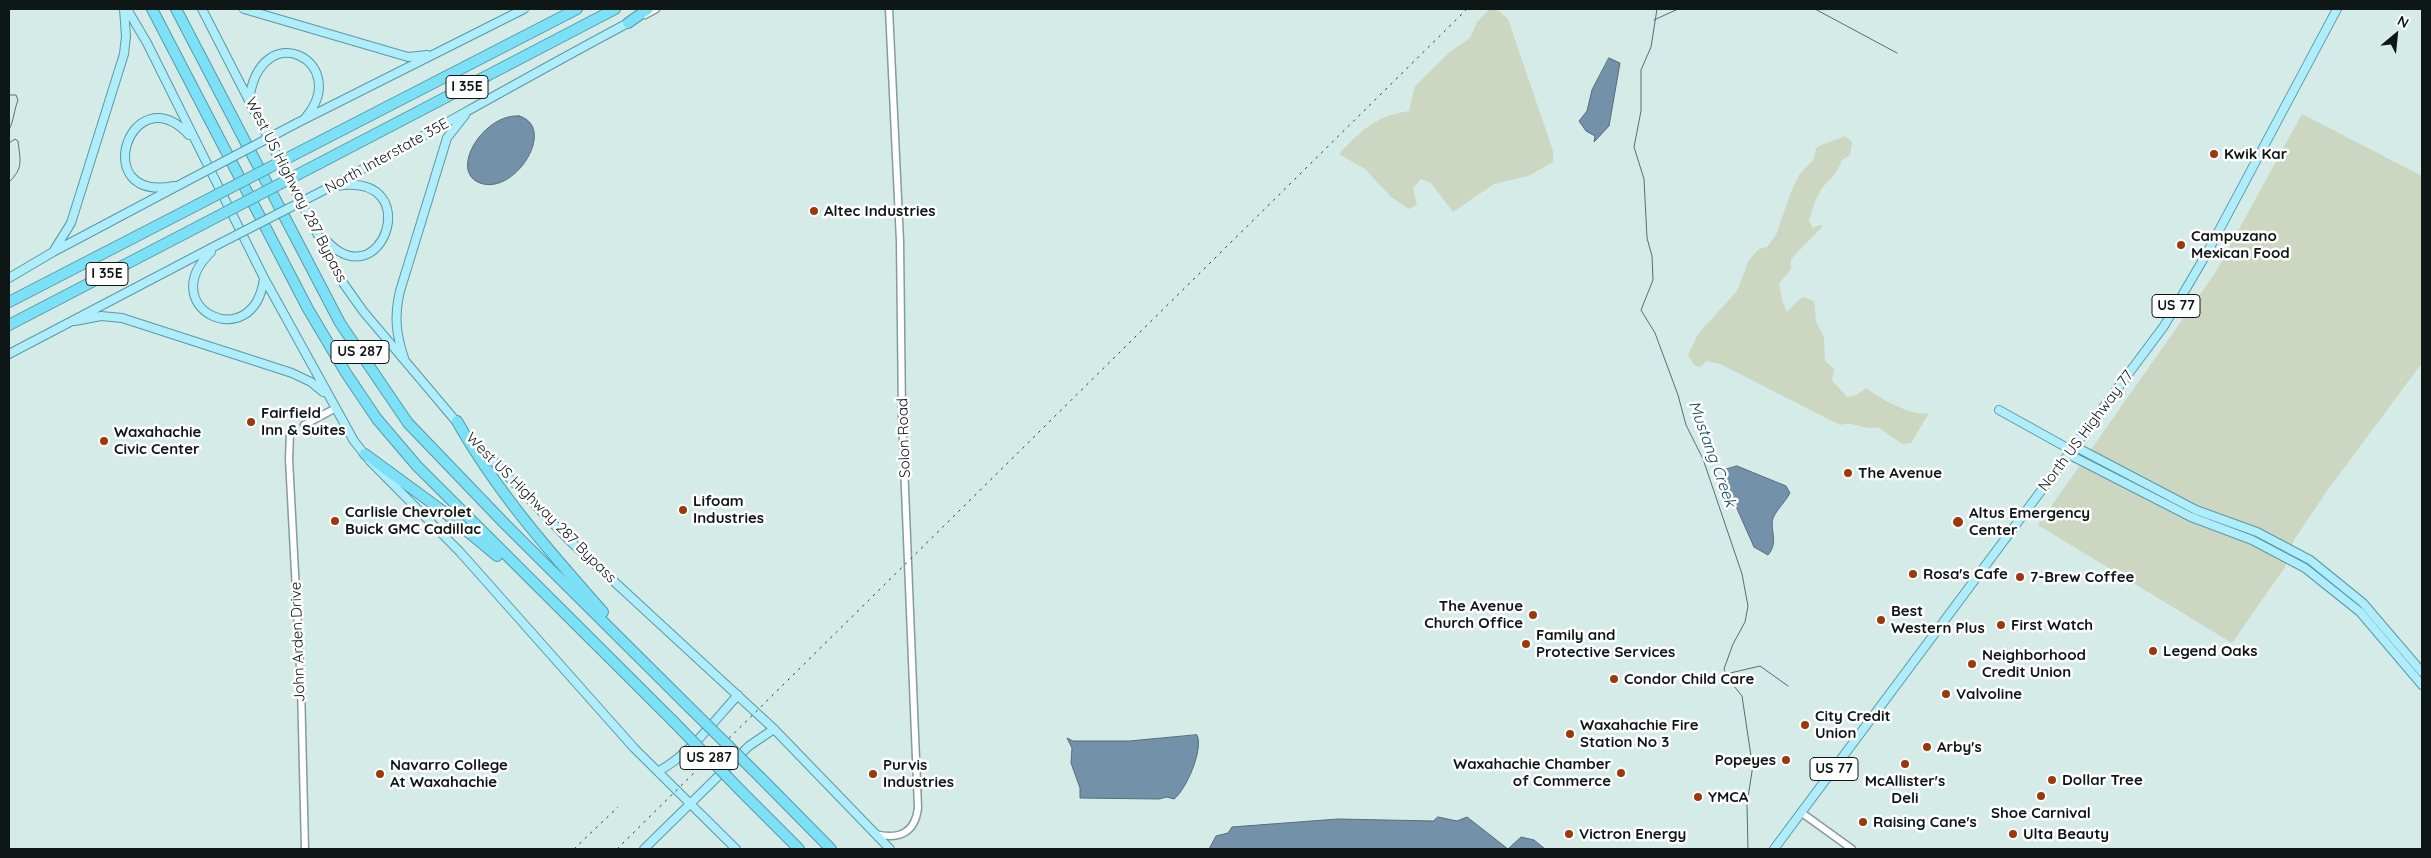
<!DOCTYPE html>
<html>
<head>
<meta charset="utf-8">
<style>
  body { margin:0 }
  #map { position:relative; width:2431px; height:858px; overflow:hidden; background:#d5ebe7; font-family:Quicksand,sans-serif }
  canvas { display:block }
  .frame { position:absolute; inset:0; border:10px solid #0f1716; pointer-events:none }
  .north { position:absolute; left:2371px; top:10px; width:50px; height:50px; -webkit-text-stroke:4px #fff; paint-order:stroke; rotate:28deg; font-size:14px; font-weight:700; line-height:20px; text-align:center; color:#0f1716 }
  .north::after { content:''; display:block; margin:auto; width:18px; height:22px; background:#0f1716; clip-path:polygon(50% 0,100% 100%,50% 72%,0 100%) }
</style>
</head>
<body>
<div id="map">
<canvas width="2431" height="858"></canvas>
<div class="frame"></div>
<div class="north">N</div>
</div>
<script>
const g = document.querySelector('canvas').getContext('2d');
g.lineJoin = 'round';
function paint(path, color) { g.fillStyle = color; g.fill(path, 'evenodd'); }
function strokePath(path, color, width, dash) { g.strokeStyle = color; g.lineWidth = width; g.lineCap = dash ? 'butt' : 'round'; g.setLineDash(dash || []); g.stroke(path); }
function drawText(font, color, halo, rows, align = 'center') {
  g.font = font + ' Quicksand,sans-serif'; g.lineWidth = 5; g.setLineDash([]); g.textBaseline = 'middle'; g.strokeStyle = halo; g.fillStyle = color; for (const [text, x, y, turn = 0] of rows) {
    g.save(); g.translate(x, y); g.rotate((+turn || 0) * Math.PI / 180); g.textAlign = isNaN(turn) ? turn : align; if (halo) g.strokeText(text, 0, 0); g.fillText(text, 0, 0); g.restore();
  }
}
const green = new Path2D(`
  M1490,9L1499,11L1508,19L1553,151V162L1528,176L1494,184L1453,212L1431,183L1421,179L1413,188L1417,205L1409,209L1391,197L1365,169L1339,154C1363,129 1374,117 1409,111L1415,86L1451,51L1470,38L1477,22Z
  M2302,114L2422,176V363L2329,488L2294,540L2285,567L2232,643L2038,525L2215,273Z
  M1845,136L1852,142L1850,155L1842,160C1837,175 1829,178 1821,190C1815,199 1812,211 1809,221L1813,228L1819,225L1823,226L1791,259V269L1779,284L1783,303L1787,312L1802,297L1814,301L1816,322L1824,337L1825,361L1834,369L1832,380L1847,397L1856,395L1866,388C1881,399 1912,417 1929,413L1911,443L1902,444L1878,427C1862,431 1854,420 1840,425L1720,364L1707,361L1700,367L1694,365L1688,355L1698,334L1737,291L1749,260L1759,249L1767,247L1776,235L1791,192L1799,175L1814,159L1816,148C1825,142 1835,141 1845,136Z`);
const water = new Path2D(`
  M1609,58L1620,63L1609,126L1594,142L1595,136L1586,131L1579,121L1587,111L1592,90Z
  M519,116C558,127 515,196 480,183C448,171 484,113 519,116Z
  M1737,466L1786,486L1790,493C1786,501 1778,508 1774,516C1768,528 1780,541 1768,555L1754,547L1723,477L1724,470Z
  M1197,735C1204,749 1186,790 1174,799L1167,797L1159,799L1080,798V788L1071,763L1072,748L1067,738L1073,741H1129Z
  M1438,817L1457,821L1467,817L1508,849L1521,837L1534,840L1545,849H1209L1216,836L1228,833L1232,827L1338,819L1433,821Z`);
const stream = new Path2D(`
  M1657,9L1651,47L1641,70V111L1634,147L1644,179L1647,238L1652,256L1653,280L1641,310L1655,333L1678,395L1686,425L1703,459L1742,574L1748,606L1745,622L1733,644L1724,669L1729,680L1742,696L1751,756L1753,765L1747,804L1748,849
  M1815,9L1897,53
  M1654,20L1678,9
  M9,95H16L18,100C14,110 14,120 9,130
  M9,143L15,139L18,141C20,160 24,168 9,182
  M1726,674L1760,666L1788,686`);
const minor = new Path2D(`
  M645,15L656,9
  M304,425L334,409
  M290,434L289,459L301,687L305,849
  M1802,813L1852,849
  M875,834C899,840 915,833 918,808L902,415L900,241L889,9`);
const major = new Path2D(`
  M127,9L147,43L264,278L354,441L370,461L460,552L634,748L736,849
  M202,9L341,280L363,311L460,426
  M244,9L408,57L427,55
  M249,100C261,14 352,62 306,117
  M297,123L524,9
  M174,186C87,203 131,73 189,135
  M330,187C430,133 528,76 628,23
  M324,238C381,304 428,171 337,186
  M53,252L71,223L124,54L126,36L124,9
  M211,252C153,308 254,357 264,278
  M9,278L53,252L185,182
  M75,321L101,316L122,318L292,373L311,382L323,392
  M9,354L217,245
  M404,358C396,334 394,316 400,291L447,138L465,115
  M1999,410L2071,450
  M471,438L569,540L774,729L890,849
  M2074,446L2196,510L2257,532L2310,560L2363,603L2422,672
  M2068,454L2191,517L2252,540L2305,568L2360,612L2422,685
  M659,771C691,753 713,722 738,695
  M644,849L749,746L774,729
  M1774,849L2164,326L2207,253L2337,9`);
const highway = new Path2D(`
  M152,9L308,309L346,373L377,419L417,466L673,721
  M176,9L340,323L408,423L505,524L689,707
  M628,23L648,9
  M309,147L577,9
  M318,164L615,9
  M9,302L197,205
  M9,325L205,223
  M457,421C496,491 550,552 603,612
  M365,454L444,512L497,556
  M761,778L831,849
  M744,794L799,849`);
const rail = new Path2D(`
  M574,849L618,807
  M617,849L1467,9`);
const majorBridge = new Path2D(`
  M185,182L297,123
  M217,245L330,187`);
const highwayBridge = new Path2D(`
  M197,205L309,147
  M205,223L318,164
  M689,707L761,778
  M673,721L744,794`);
const markers = [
  [2214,154,5,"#9e380b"],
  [814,211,5,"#9e380b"],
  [2181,245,5,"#9e380b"],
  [251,422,5,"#9e380b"],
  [104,441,5,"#9e380b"],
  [1848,473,5,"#9e380b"],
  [683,510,5,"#9e380b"],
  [335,521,5,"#9e380b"],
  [1958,522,6,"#9e380b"],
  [1913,574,5,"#9e380b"],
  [2020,577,5,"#9e380b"],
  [1533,615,5,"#9e380b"],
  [1881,620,5,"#9e380b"],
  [2001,625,5,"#9e380b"],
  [1526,644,5,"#9e380b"],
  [2153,651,5,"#9e380b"],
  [1972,664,5,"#9e380b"],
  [1614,679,5,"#9e380b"],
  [1946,694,5,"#9e380b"],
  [1805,725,5,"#9e380b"],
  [1570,734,5,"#9e380b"],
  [1927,747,5,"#9e380b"],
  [1786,760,5,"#9e380b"],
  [1905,764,5,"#9e380b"],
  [1621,773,5,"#9e380b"],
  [380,774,5,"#9e380b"],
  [873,774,5,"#9e380b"],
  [2052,780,5,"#9e380b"],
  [2041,796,5,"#9e380b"],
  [1698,797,5,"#9e380b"],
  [1863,822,5,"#9e380b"],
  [1569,834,5,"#9e380b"],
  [2013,834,5,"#9e380b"]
];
const shields = [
  [467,87,42],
  [107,274,42],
  [2176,306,48],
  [360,352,58],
  [709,758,58],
  [1834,769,48]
];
const shieldNames = [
  ["I 35E",467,87],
  ["I 35E",107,274],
  ["US 77",2176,306],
  ["US 287",360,352],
  ["US 287",709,758],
  ["US 77",1834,769]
];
const poiNames = [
  ["Kwik Kar",2224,154],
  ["Altec Industries",824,211],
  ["Campuzano",2191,236],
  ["Mexican Food",2191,253],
  ["Fairfield",261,413],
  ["Inn & Suites",261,430],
  ["Waxahachie",114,432],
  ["Civic Center",114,449],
  ["The Avenue",1858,473],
  ["Lifoam",693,501],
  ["Industries",693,518],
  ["Carlisle Chevrolet",345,512],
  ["Buick GMC Cadillac",345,529],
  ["Altus Emergency",1969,513],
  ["Center",1969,530],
  ["Rosa's Cafe",1923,574],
  ["7-Brew Coffee",2030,577],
  ["The Avenue",1523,606,"right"],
  ["Church Office",1523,623,"right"],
  ["Best",1891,611],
  ["Western Plus",1891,628],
  ["First Watch",2011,625],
  ["Family and",1536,635],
  ["Protective Services",1536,652],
  ["Legend Oaks",2163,651],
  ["Neighborhood",1982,655],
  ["Credit Union",1982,672],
  ["Condor Child Care",1624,679],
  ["Valvoline",1956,694],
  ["City Credit",1815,716],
  ["Union",1815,733],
  ["Waxahachie Fire",1580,725],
  ["Station No 3",1580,742],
  ["Arby's",1937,747],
  ["Popeyes",1776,760,"right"],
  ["Waxahachie Chamber",1611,764,"right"],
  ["of Commerce",1611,781,"right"],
  ["Navarro College",390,765],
  ["At Waxahachie",390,782],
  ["Purvis",883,765],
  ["Industries",883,782],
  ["Dollar Tree",2062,780],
  ["McAllister's",1905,781,"center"],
  ["Deli",1905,798,"center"],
  ["YMCA",1708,797],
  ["Shoe Carnival",2041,813,"center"],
  ["Raising Cane's",1873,822],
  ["Victron Energy",1579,834],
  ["Ulta Beauty",2023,834]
];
const streetNames = [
  ["North Interstate 35E",387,156,-29],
  ["West US Highway 287 Bypass",296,190,63],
  ["North US Highway 77",2086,431,-53],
  ["Solon Road",904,438,-92],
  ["West US Highway 287 Bypass",541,508,45],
  ["John Arden Drive",298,642,-92]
];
const waterNames = [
  ["Mustang Creek",1712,454,70]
];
paint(green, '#ccd6c0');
paint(water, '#7391a8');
strokePath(water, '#556c7c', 1);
strokePath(stream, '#556c7c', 1);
strokePath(minor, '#879b98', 9);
strokePath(major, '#569aa8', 10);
strokePath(highway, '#569aa8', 12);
strokePath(minor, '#fff', 6);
strokePath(major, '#b0edfa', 8);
strokePath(highway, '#7ce1f6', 10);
strokePath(rail, '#2f3937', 1, [2.5, 5]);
strokePath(majorBridge, '#569aa8', 10, []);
strokePath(highwayBridge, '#569aa8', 12, []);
strokePath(majorBridge, '#b0edfa', 8);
strokePath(highwayBridge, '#7ce1f6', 10);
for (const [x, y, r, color] of markers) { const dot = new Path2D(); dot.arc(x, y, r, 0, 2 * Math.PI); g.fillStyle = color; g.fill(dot); strokePath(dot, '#fff', 2); }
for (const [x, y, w] of shields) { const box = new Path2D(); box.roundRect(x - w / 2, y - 11.5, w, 23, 4); g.fillStyle = '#fff'; g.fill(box); strokePath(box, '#0f1716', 1); }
drawText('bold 14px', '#0f1716', null, shieldNames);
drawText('bold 15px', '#0f1716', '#fff', poiNames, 'left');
drawText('15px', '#0f1716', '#fff', streetNames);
drawText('italic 16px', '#15496a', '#fff', waterNames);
</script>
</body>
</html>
